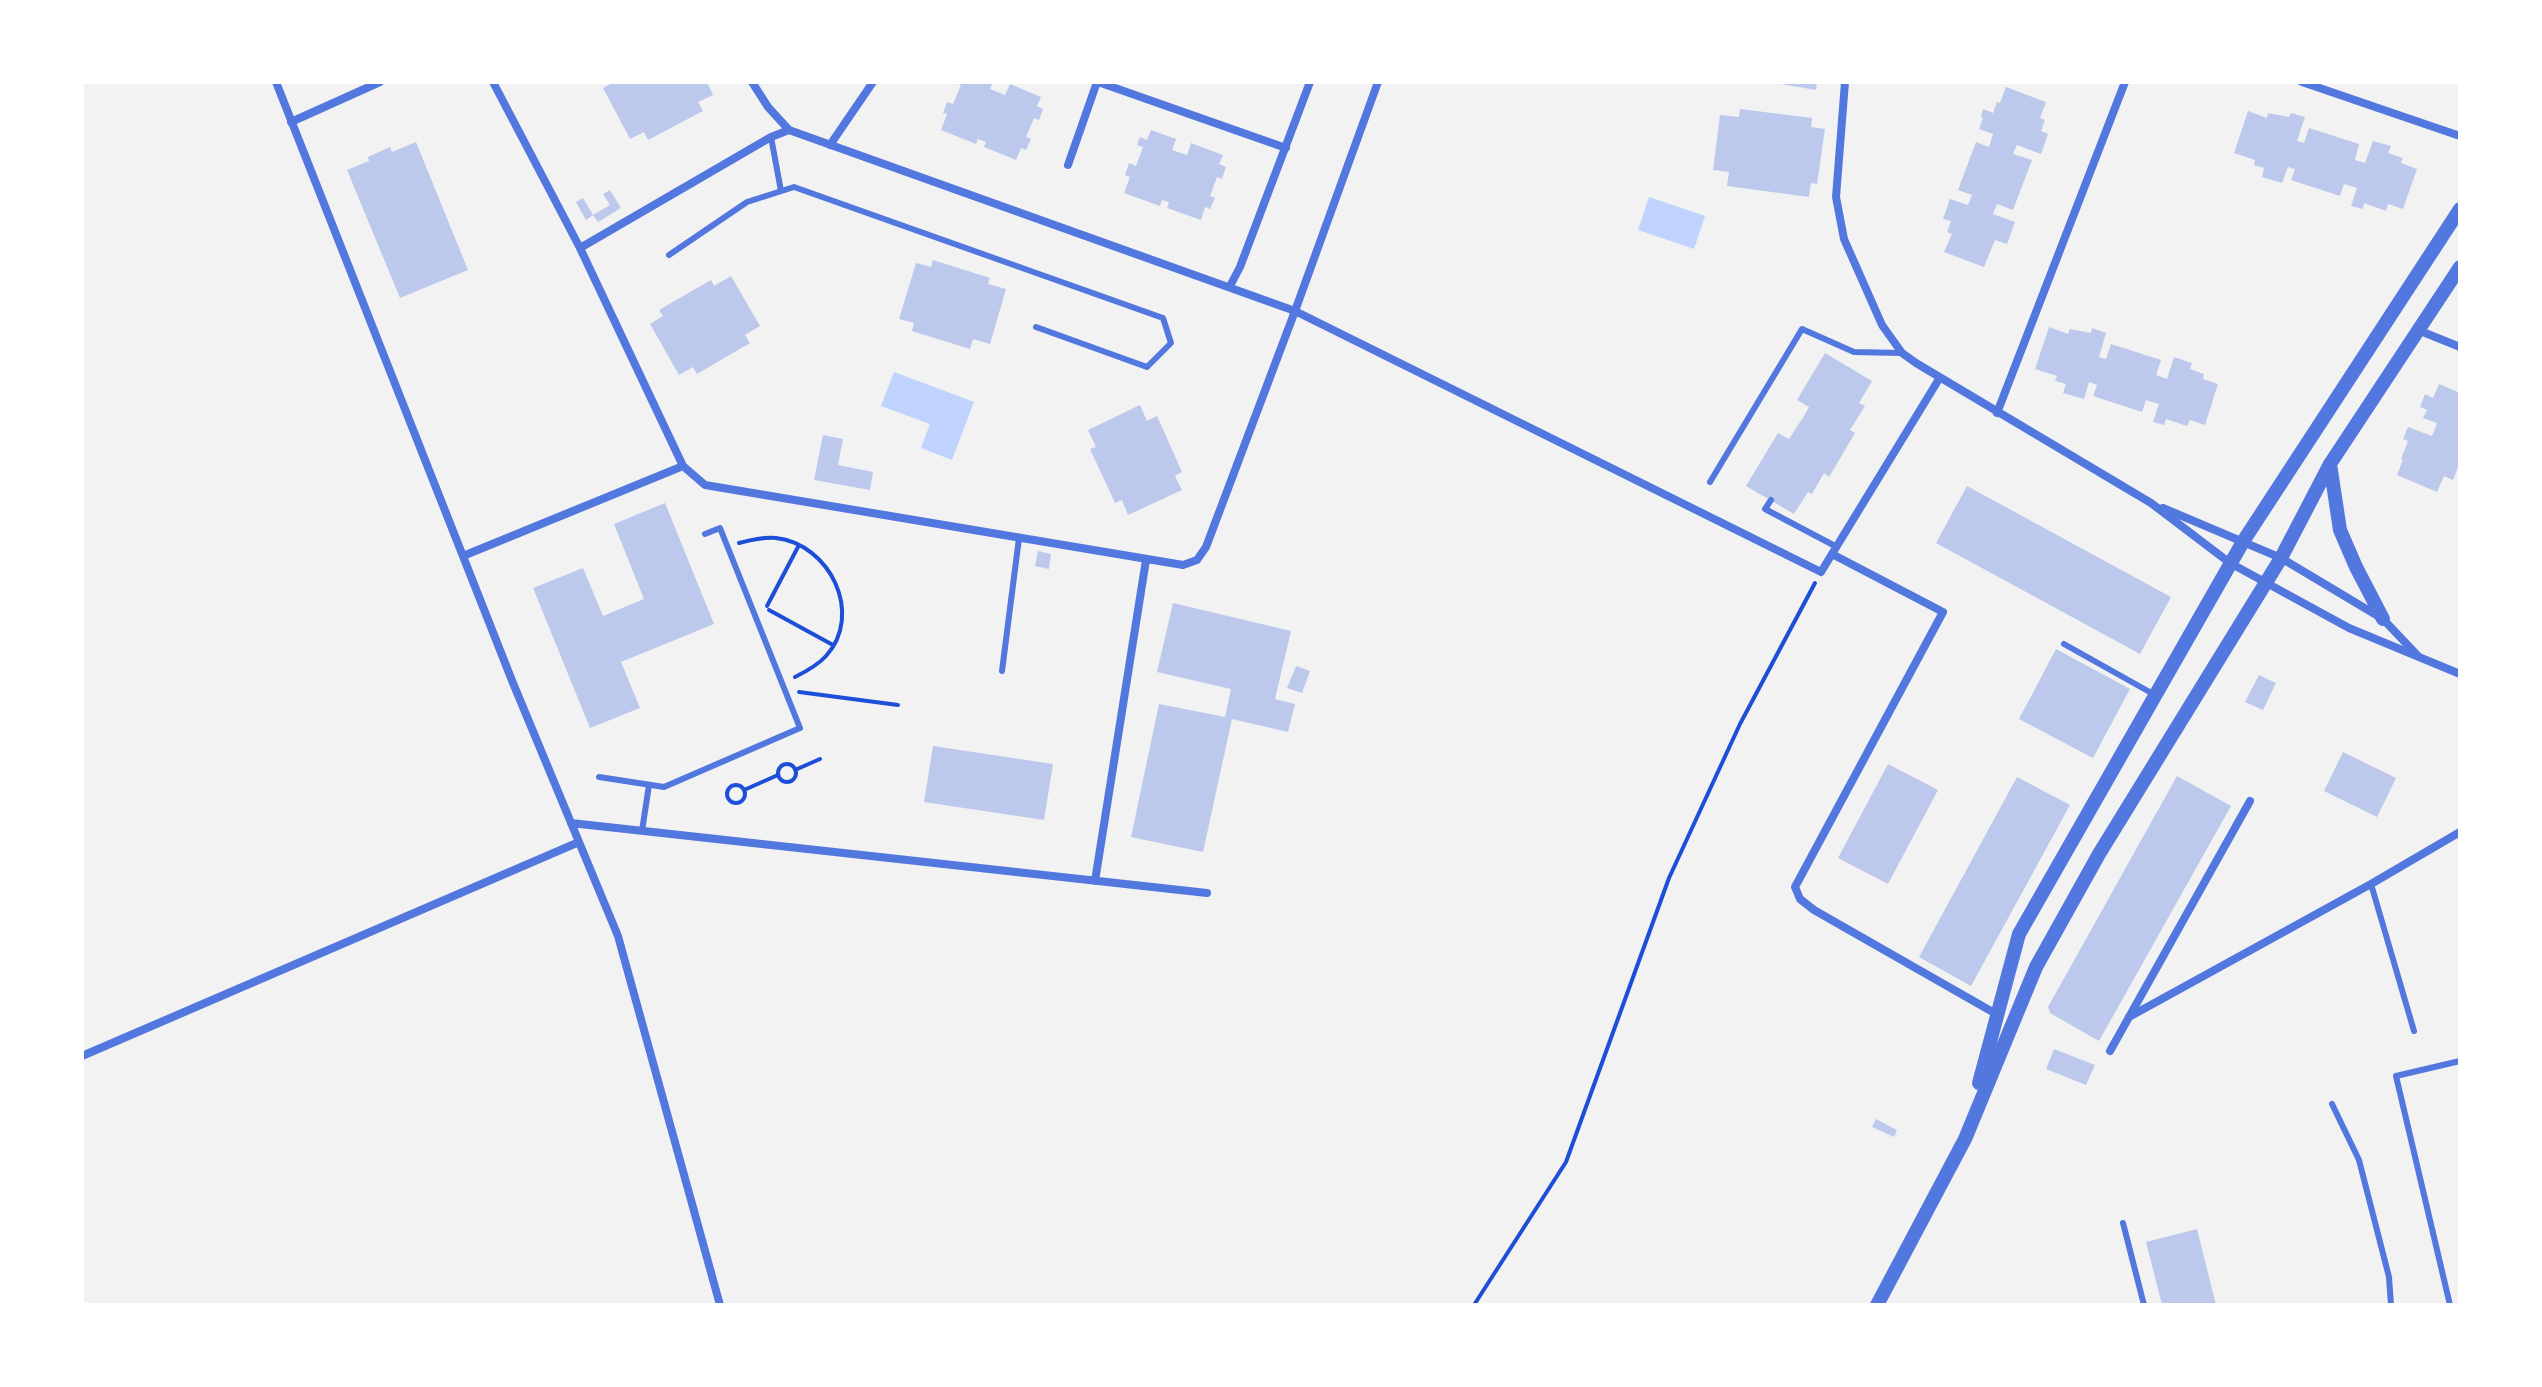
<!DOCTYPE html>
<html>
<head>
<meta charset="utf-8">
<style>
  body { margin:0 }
  #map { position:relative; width:2542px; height:1387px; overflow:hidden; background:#f2f2f2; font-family:"Archivo Narrow",sans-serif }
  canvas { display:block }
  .frame { position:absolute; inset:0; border:84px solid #fff; pointer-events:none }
</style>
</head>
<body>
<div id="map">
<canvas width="2542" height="1387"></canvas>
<div class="frame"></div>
</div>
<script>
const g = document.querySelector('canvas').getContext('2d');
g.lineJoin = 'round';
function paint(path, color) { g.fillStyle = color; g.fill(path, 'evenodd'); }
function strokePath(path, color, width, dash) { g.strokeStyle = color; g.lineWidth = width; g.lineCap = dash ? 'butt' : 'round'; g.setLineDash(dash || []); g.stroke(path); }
const water = new Path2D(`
  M1649,197L1705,216L1694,249L1638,230Z
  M894,372L974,402L952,460L921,448L930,424L881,406Z`);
const building = new Path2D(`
  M614,82H707L713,95L698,102L703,111L648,140L644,132L630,139L603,88Z
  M953,82H993L990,89L1005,95L1010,84L1041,97L1037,106L1043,109L1039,120L1034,118L1026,137L1031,139L1026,150L1021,148L1016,160L984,147L986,142L978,139L976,144L941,130L947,114L943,113L947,102L953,104L961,85Z
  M1769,82H1817L1816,90Z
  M2006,87L2046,102L2040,118L2045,120L2041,131L2048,134L2041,154L2017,145L2013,154L2032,160L2013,210L1997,204L1993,214L2015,222L2007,244L1995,240L1984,267L1944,252L1952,234L1947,232L1951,221L1943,219L1950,199L1968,205L1972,195L1958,190L1976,142L1989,147L1993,134L1979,129L1983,118L1981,117L1983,109L1993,113L1997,102L2000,103Z
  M1740,109L1812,118L1811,127L1825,129L1817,184L1811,183L1809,197L1727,186L1729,172L1713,170L1720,115L1739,117Z
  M2248,111L2267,118L2268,113L2289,117L2291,113L2305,117L2297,141L2304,143L2309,128L2359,144L2355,160L2365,163L2373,141L2391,146L2388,153L2403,158L2401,163L2417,169L2403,209L2388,204L2386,211L2364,203L2363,209L2351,206L2357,188L2344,184L2340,196L2291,180L2295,169L2288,167L2282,183L2262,177L2264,168L2254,165L2255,160L2234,153Z
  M1151,130L1176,139L1172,150L1187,155L1191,143L1223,155L1219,164L1226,167L1222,179L1217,177L1210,196L1215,198L1210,209L1205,207L1201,220L1167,208L1169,202L1162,200L1160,206L1124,193L1130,177L1125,175L1129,163L1136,166L1143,147L1137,145L1140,137L1147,140Z
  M416,142L468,270L400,298L347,170L369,161L368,157L390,147L392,152Z
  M610,190L621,208L598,222L593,215L610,205L603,194Z
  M583,198L593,215L586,220L576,202Z
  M933,260L990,278L988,284L1006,289L990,344L973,339L970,349L912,331L914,323L899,319L916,263L931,267Z
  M731,276L760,326L745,335L750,343L697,374L693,367L679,375L650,324L663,316L659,310L711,280L714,286Z
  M2049,327L2068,334L2070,329L2091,333L2092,328L2106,333L2099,357L2106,359L2111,344L2161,360L2156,375L2167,379L2174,357L2192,363L2190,369L2204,374L2203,379L2218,384L2205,425L2190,420L2187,426L2166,419L2164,425L2153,422L2159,404L2146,400L2142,412L2093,396L2097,385L2089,382L2084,399L2063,393L2066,384L2055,381L2057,376L2035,369Z
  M1825,353L1872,381L1859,403L1865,406L1850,430L1855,433L1829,477L1824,473L1812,494L1808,492L1794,514L1746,486L1778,433L1789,439L1804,416L1809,407L1797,400Z
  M2439,384L2460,393V462L2453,480L2444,476L2437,492L2397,475L2403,460L2401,459L2408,441L2403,439L2408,427L2432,436L2437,423L2423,418L2427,410L2420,407L2425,394L2433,398Z
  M1140,405L1147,421L1157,416L1182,472L1175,476L1182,490L1128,515L1122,500L1115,503L1090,449L1096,447L1088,430Z
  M823,435L843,439L838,465L873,472L870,490L814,480Z
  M1967,486L2171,597L2140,654L1936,543Z
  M665,503L714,624L621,662L640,708L590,728L533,588L583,568L603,616L644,599L614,524Z
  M1038,551L1051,554L1049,569L1035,566Z
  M1173,603L1291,631L1275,699L1295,704L1288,732L1232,719L1203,852L1131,837L1159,704L1225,717L1231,689L1157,672Z
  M2056,649L2130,689L2093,758L2019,719Z
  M1296,666L1310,671L1302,693L1287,688Z
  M2259,675L2276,683L2263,710L2245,702Z
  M933,746L1053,764L1044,820L924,802Z
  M2343,752L2396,778L2377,817L2324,791Z
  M1888,764L1938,790L1888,884L1838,858Z
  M2177,776L2231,806L2099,1041L2050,1013L2048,1007Z
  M2017,777L2070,805L1971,986L1919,957Z
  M2054,1049L2095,1065L2086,1085L2046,1069Z
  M1876,1119L1897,1130L1894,1137L1872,1127Z
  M2197,1229L2216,1305H2162L2146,1242Z`);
const path = new Path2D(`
  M739,543C751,540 763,537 776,538C830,544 864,614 826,656C818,665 805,672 795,677
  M767,606L799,545
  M769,610L833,645
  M799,692L898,705
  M778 773a9 9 0 1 1 18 0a9 9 0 1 1-18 0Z
  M795,770L820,759
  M727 794a9 9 0 1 1 18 0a9 9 0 1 1-18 0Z
  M744,790L778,775
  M1474,1305L1566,1162L1669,878L1740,724L1815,583`);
const service = new Path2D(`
  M771,137L781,191
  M669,255L747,202L794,187L1163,318L1171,343L1147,367L1036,327
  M1710,482L1802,329L1854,352L1902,353
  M1771,500L1765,509L1837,547
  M2064,644L2155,695
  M1002,671L1019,538
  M599,777L664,787L800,728L720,528L705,534
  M642,831L649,785
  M2371,884L2414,1031
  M2332,1104L2359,1160L2389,1277L2391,1305
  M2123,1223L2144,1305
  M2450,1305L2396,1076L2460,1061`);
const minor = new Path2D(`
  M276,82L513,683L618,936L720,1305
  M493,82L580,248L683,466L705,485L1183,565L1197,560L1206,547L1295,311L1378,82
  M752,82L768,107L789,130L1295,311L1821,572L1939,379
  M1098,82L1286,148
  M1845,82L1836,197L1844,239L1882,325L1902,353L1916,363L2151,503L2230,563L2349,628L2460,674
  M2302,82L2460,136
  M291,122L380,82
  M830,145L873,82
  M1068,165L1097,82
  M580,248L771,137L789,130
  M1230,286L1240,267L1310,82
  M2418,330L2460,347
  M1997,413L2125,82
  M2163,508L2281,558L2383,619L2418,656
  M1832,554L1943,612L1795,887L1800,899L1814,910L1998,1015
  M463,556L683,466
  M571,823L1207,893
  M1095,881L1146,560
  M2129,1017L2371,884L2460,832
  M2110,1051L2250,801
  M82,1056L579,842`);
const tertiary = new Path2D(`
  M2330,464L2340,530L2356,567L2383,619
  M1979,1083L2019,934L2244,540L2460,209
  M1877,1305L1965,1139L2036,967L2099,854L2281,558L2330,464L2460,267`);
paint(water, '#bfd3fe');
paint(building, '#bdc9ec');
strokePath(path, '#1d4ed8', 4);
strokePath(service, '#5277de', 6);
strokePath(minor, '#5277de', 8);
strokePath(tertiary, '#5277de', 14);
</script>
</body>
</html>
